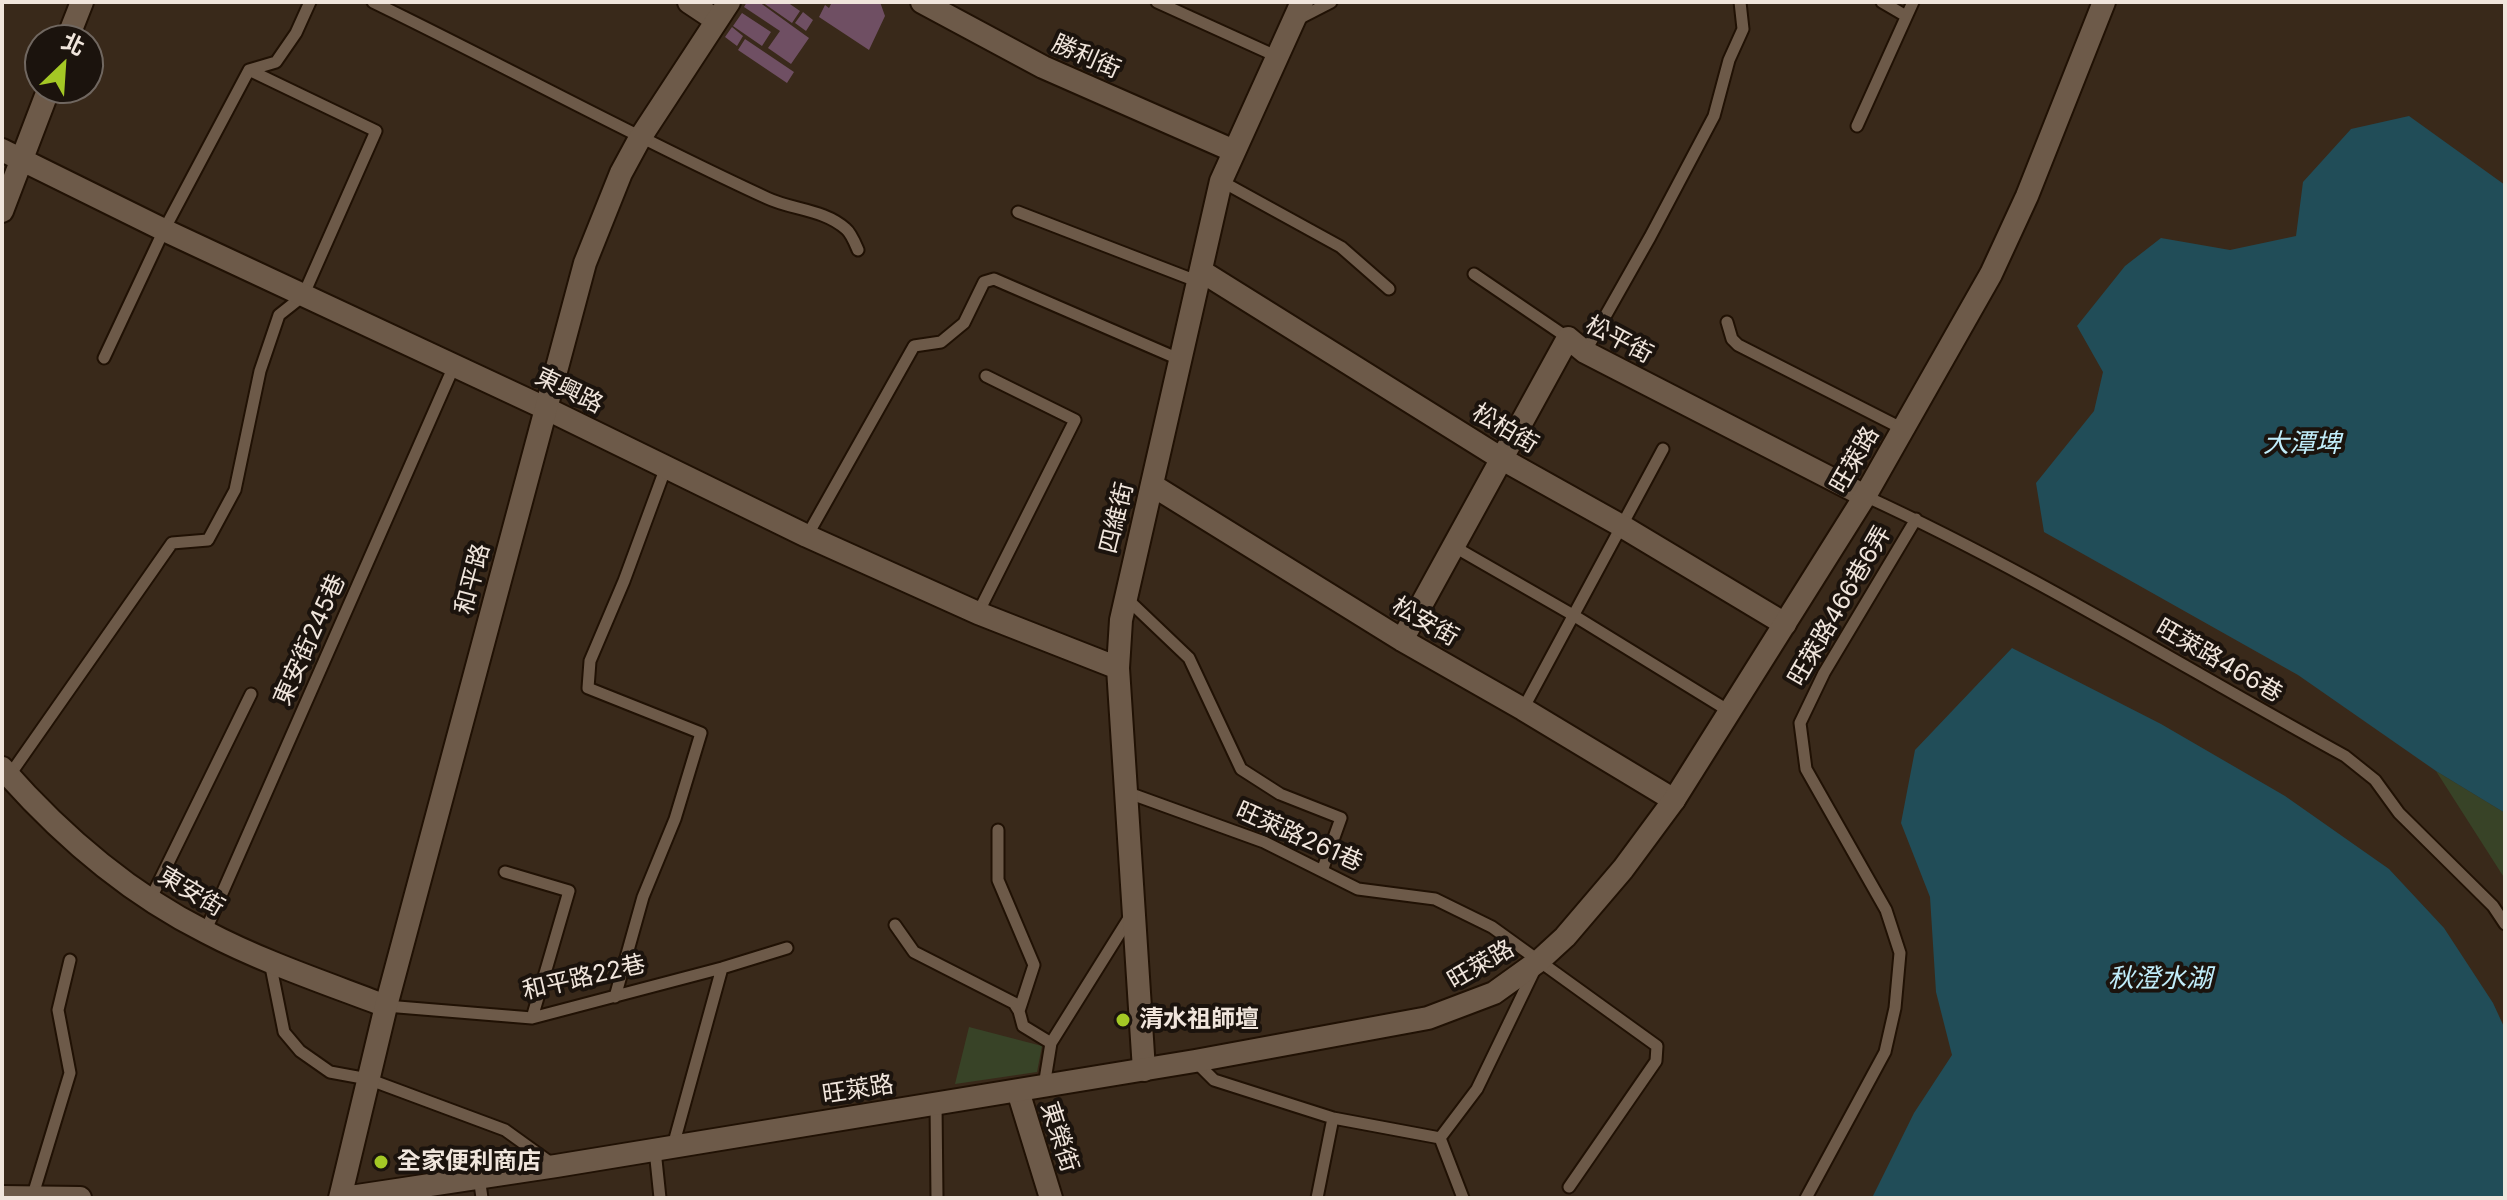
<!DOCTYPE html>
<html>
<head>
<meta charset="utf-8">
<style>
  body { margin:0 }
  #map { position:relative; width:2507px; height:1200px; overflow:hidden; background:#39291a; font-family:Inter,"Noto Sans TC",sans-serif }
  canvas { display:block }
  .frame { position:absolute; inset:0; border:4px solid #f0e5dc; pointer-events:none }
  .north { position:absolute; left:24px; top:24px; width:80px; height:80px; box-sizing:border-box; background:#1b130d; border:2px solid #706760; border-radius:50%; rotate:25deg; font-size:22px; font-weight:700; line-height:32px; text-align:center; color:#f0e5dc }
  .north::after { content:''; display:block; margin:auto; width:28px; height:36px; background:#a4c825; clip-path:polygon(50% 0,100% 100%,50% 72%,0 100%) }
</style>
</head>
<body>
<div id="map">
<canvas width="2507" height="1200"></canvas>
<div class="frame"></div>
<div class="north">北</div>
</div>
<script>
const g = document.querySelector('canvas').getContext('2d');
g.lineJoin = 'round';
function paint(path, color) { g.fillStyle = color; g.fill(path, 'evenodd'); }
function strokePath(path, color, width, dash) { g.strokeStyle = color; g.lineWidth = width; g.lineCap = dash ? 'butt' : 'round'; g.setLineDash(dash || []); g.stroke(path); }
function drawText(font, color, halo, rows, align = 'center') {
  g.font = font + ' Inter,"Noto Sans TC",sans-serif'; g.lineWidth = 8; g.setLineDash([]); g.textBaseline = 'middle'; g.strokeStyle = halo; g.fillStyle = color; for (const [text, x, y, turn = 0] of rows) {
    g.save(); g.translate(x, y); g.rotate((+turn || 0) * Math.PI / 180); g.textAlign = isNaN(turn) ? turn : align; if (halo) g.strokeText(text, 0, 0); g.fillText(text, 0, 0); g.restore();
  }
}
const green = new Path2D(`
  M2436,771L2505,813V879Z
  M969,1027L1042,1046L1037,1072L955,1084Z`);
const water = new Path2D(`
  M2409,116L2505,185V813L2436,771L2298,675L2044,532L2036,483L2094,411L2103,372L2077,326L2125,266L2161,238L2230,250L2296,236L2303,182L2351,129Z
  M2012,648L2161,724L2285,796L2389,869L2444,928L2493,1003L2505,1029V1198H1872L1914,1113L1952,1055L1936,992L1930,897L1901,823L1915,750Z`);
const building = new Path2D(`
  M747,2H759L809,38L791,64L768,48L780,31L744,7Z
  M762,2H787L800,11L792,23Z
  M832,2H880L885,16L869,50L819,17L825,5L829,8Z
  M803,12L813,20L806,31L795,23Z
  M742,13L771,32L762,46L733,26Z
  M732,27L743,36L737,46L725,37Z
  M745,39L794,72L787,83L738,50Z`);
const service = new Path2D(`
  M373,2C505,66 634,137 767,198C792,210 824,209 846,229C851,233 855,243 858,250
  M1157,2L1278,57
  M1882,2L1906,16
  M1296,20L1331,2
  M1857,126L1913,2
  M1221,181L1341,247L1389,289
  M1018,212L1199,282
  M1474,274L1568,338
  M1727,322L1732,339L1738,345L1903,429
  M1585,352L1650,237L1714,116L1729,60L1743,29L1740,2
  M104,358L164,230L249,70L276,62L296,33L310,2
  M1865,496C2031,572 2186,669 2345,756L2375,780L2399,813L2493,906L2505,924
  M807,536L914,346L941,342L964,323L984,282L994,279L1181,360
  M1453,546L1573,615L1729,711
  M1125,597L1189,658L1241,769L1280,794L1341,818L1322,871
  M978,613L1075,420L986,376
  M1523,709L1663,449
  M9,776L172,543L208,540L235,490L260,371L279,315L303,296L376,131L249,70
  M1126,792L1264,842L1358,889L1435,899L1492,927L1657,1046L1656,1061L1569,1187
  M998,830V880L1034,965L1019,1011L1023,1026L1051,1043L1044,1086
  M505,872L569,891L532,1018
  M150,900L251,694
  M895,925L914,952L1014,1003L1019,1011
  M205,932L454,366
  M270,962L284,1032L300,1051L330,1072L368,1079L505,1130L555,1166
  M615,997L643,897L675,819L701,733L588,688L590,661L624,581L666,467
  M386,1006L532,1018L722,968L787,948
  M1051,1043L1131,915
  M1196,1062L1214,1080L1333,1118L1440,1138
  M936,1104L937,1198
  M673,1146L722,968
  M655,1150L660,1198
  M479,1177L482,1198
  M32,1198L70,1073L58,1010L70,960
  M1317,1198L1333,1118
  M1463,1198L1440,1138L1477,1089L1534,971
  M1806,1198L1885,1052L1895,1008L1900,953L1886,910L1806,769L1800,723L1824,673L1916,519`);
const minor = new Path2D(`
  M689,2L716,20
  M922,2L1043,67L1234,151
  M67,40L82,2
  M2,150L164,230L545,408L807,536L978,613L1118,668
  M2,211L49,88
  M1201,271L1502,459L1620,525L1785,624
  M1152,485L1402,640L1523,709L1674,800
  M1402,640L1568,338L1585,352L1865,496
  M2,768C59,833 128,893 206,932C263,962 326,983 386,1006
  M1144,1070L1118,668L1121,620L1221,181L1302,2
  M1018,1091L1051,1198`);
const tertiary = new Path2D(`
  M2,1197L80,1198
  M340,1198L386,1006L585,263L621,173L640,138L729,2
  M344,1198L556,1166L1195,1061L1428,1018L1494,993L1540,960L1565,937L1623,869L1674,800L1865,496L1991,274L2027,196L2104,2`);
const markers = [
  [1123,1020,8,"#a4c825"],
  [381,1162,8,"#a4c825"]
];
const streetNames = [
  ["勝利街",1086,57,24],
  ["松平街",1619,340,28],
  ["東興路",569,391,26],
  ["松柏街",1505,429,31],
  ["旺萊路",1855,460,-60],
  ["四維街",1117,518,-76],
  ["和平路",473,579,-75],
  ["旺萊路466巷6弄",1840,606,-60],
  ["松安街",1425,622,30],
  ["東安街245巷",310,640,-66],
  ["旺萊路466巷",2219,661,30],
  ["旺萊路261巷",1299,837,24],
  ["東安街",191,892,31],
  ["旺萊路",1481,965,-30],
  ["和平路22巷",584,978,-13],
  ["旺萊路",858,1090,-9],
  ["東榮街",1059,1137,72]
];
const poiNames = [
  ["清水祖師壇",1139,1020],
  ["全家便利商店",397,1162]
];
const waterNames = [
  ["大潭埤",2302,444],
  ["秋澄水湖",2160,979]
];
paint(green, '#384327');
paint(water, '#214d58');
paint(building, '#6f4f63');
strokePath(service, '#201104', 15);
strokePath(minor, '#201104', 26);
strokePath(tertiary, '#201104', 26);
strokePath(service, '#6d5a49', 11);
strokePath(minor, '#6d5a49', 22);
strokePath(tertiary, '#6d5a49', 22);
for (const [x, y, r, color] of markers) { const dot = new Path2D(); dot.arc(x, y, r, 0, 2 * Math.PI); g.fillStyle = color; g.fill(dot); strokePath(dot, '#1b130d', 3); }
drawText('24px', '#f0e5dc', '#1b130d', streetNames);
drawText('bold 24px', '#f0e5dc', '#1b130d', poiNames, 'left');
drawText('italic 26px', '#c1edfa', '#1b130d', waterNames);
</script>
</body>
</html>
